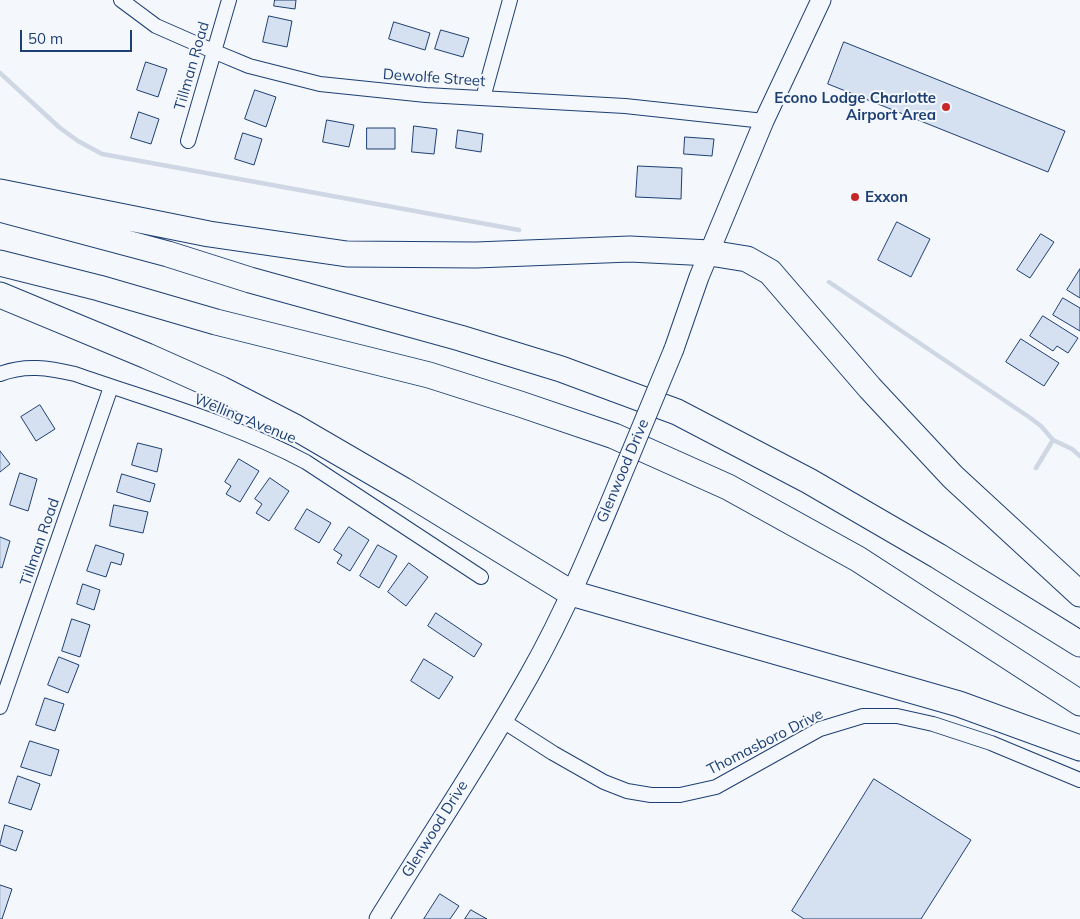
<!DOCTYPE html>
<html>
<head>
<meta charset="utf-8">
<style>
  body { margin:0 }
  #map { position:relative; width:1080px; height:919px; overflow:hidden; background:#f4f7fb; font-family:Mulish,sans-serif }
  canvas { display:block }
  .scale { position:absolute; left:20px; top:30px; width:112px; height:22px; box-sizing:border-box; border:2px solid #1d3f73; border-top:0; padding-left:6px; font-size:15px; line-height:18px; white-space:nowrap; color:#1d3f73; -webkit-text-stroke:4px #f4f7fb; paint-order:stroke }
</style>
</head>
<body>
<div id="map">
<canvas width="1080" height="919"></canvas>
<div class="scale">50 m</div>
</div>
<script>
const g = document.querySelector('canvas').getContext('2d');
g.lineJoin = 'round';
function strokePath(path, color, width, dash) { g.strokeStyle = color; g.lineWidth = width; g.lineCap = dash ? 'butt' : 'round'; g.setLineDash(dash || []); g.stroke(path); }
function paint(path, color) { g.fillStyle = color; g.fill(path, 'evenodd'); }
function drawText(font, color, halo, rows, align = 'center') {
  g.font = font + ' Mulish,sans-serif'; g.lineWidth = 4; g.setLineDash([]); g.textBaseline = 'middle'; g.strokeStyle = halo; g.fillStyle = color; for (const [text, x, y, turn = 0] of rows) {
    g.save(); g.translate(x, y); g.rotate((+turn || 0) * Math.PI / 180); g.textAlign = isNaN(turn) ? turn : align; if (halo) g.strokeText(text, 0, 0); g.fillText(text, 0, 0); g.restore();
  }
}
const stream = new Path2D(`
  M0,73L60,128L78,141L102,154L519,230
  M829,282L1029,417L1041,426L1053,440L1072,449L1080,456
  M1036,468L1053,440`);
const building = new Path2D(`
  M275,0H296L295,9L274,6Z
  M269,16L292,21L287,47L263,42Z
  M394,22L430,33L425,50L389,39Z
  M441,30L469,38L463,57L435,49Z
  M844,42L1065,131L1048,172L828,84Z
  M146,62L167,69L158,97L137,90Z
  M255,90L276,97L266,127L245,119Z
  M139,112L159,119L151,144L131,138Z
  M327,120L354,125L349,147L323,142Z
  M414,126L437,129L434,154L412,152Z
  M367,128H395V149H367Z
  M458,130L483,134L481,152L456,148Z
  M243,133L262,139L254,165L235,159Z
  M685,137L714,139L712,156L684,154Z
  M638,166L682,168L681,199L636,197Z
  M897,222L930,239L911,277L878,260Z
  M1041,234L1054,242L1030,278L1017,270Z
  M1080,269V298L1067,290Z
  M1063,298L1080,308V331L1053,315Z
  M1043,316L1078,338L1068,353L1057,346L1053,351L1030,336Z
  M1021,339L1059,363L1044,386L1006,362Z
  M40,405L55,429L36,441L21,417Z
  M138,443L162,449L157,472L132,465Z
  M0,451L10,464L0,472Z
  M239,459L259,471L240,502L226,494L231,486L225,482Z
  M20,473L37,479L28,511L10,505Z
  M122,474L155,484L150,502L117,492Z
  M270,478L289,491L269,521L256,513L262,504L255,499Z
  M114,505L148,512L143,533L110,526Z
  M307,509L331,523L319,543L295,529Z
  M349,527L369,540L350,571L337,563L342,555L334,550Z
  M0,537L10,541L2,568L0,567Z
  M96,545L124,554L121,565L111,562L106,577L87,571Z
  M378,545L397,556L379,588L360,576Z
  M409,563L428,577L406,606L388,592Z
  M83,584L100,590L94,610L77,604Z
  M436,613L482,644L474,657L428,626Z
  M72,619L90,625L80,657L62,651Z
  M59,657L79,665L68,693L48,685Z
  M424,659L453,677L439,699L411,681Z
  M45,698L64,704L55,731L36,725Z
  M30,741L59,750L51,776L21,767Z
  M18,776L40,784L31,810L9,803Z
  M874,779L971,840L921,919H804L792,911Z
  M5,825L23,831L16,851L0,845Z
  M0,885L12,889L2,919H0Z
  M440,894L459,906L450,919H424Z
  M471,910L487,919H465Z`);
const street = new Path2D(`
  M121,0L156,26L213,51L249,66L320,84L426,95L625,106L764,121
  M483,98L510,0
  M188,141L229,0
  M0,374C25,364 49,368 75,374C152,401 233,423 306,462L481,577
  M0,707L111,387
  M503,721L553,753L604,782L627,791L651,795H680L716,787L820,729L863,716H897L933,724L991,743L1080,780`);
const secondary = new Path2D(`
  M674,349L699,277L764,121L821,0
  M379,919C429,838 483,758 530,674C569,605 598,532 628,460`);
const highway = new Path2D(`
  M0,192L209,234L347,254L476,255L630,249L710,253L747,259L770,272L870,388L953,477L1080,594
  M0,209L168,254L250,280L460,338L561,369L677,412L809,481L938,556L1080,644
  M0,263L99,288L216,322L429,375L520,404L614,436L728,487L858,559L1080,703
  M0,295L147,356L221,389L293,426L403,490L571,593L959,704L1080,748`);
const secondaryBridge = new Path2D(`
  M628,460L674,349`);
const markers = [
  [946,107,5,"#c62828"],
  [855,197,5,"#c62828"]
];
const streetNames = [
  ["Tillman Road",192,66,-74],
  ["Dewolfe Street",434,78,4],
  ["Welling Avenue",245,419,22],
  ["Glenwood Drive",623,471,-67],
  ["Tillman Road",40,542,-71],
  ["Thomasboro Drive",765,742,-27],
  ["Glenwood Drive",435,829,-58]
];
const poiNames = [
  ["Econo Lodge Charlotte",936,98],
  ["Airport Area",936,115],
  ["Exxon",865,197,"left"]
];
strokePath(stream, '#cfd7e4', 4.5);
paint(building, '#d5e0f0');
strokePath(building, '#1d3f73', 1);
strokePath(street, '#1d3f73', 16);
strokePath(secondary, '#1d3f73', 21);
strokePath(highway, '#1d3f73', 27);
strokePath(street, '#f4f7fb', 14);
strokePath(secondary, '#f4f7fb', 19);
strokePath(highway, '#f4f7fb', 25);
strokePath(secondaryBridge, '#1d3f73', 21, []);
strokePath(secondaryBridge, '#f4f7fb', 19);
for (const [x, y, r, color] of markers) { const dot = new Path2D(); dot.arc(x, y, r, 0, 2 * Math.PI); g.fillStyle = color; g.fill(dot); strokePath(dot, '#f4f7fb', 2); }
drawText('15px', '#1d3f73', '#f4f7fb', streetNames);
drawText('bold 15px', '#1d3f73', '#f4f7fb', poiNames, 'right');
</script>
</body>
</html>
